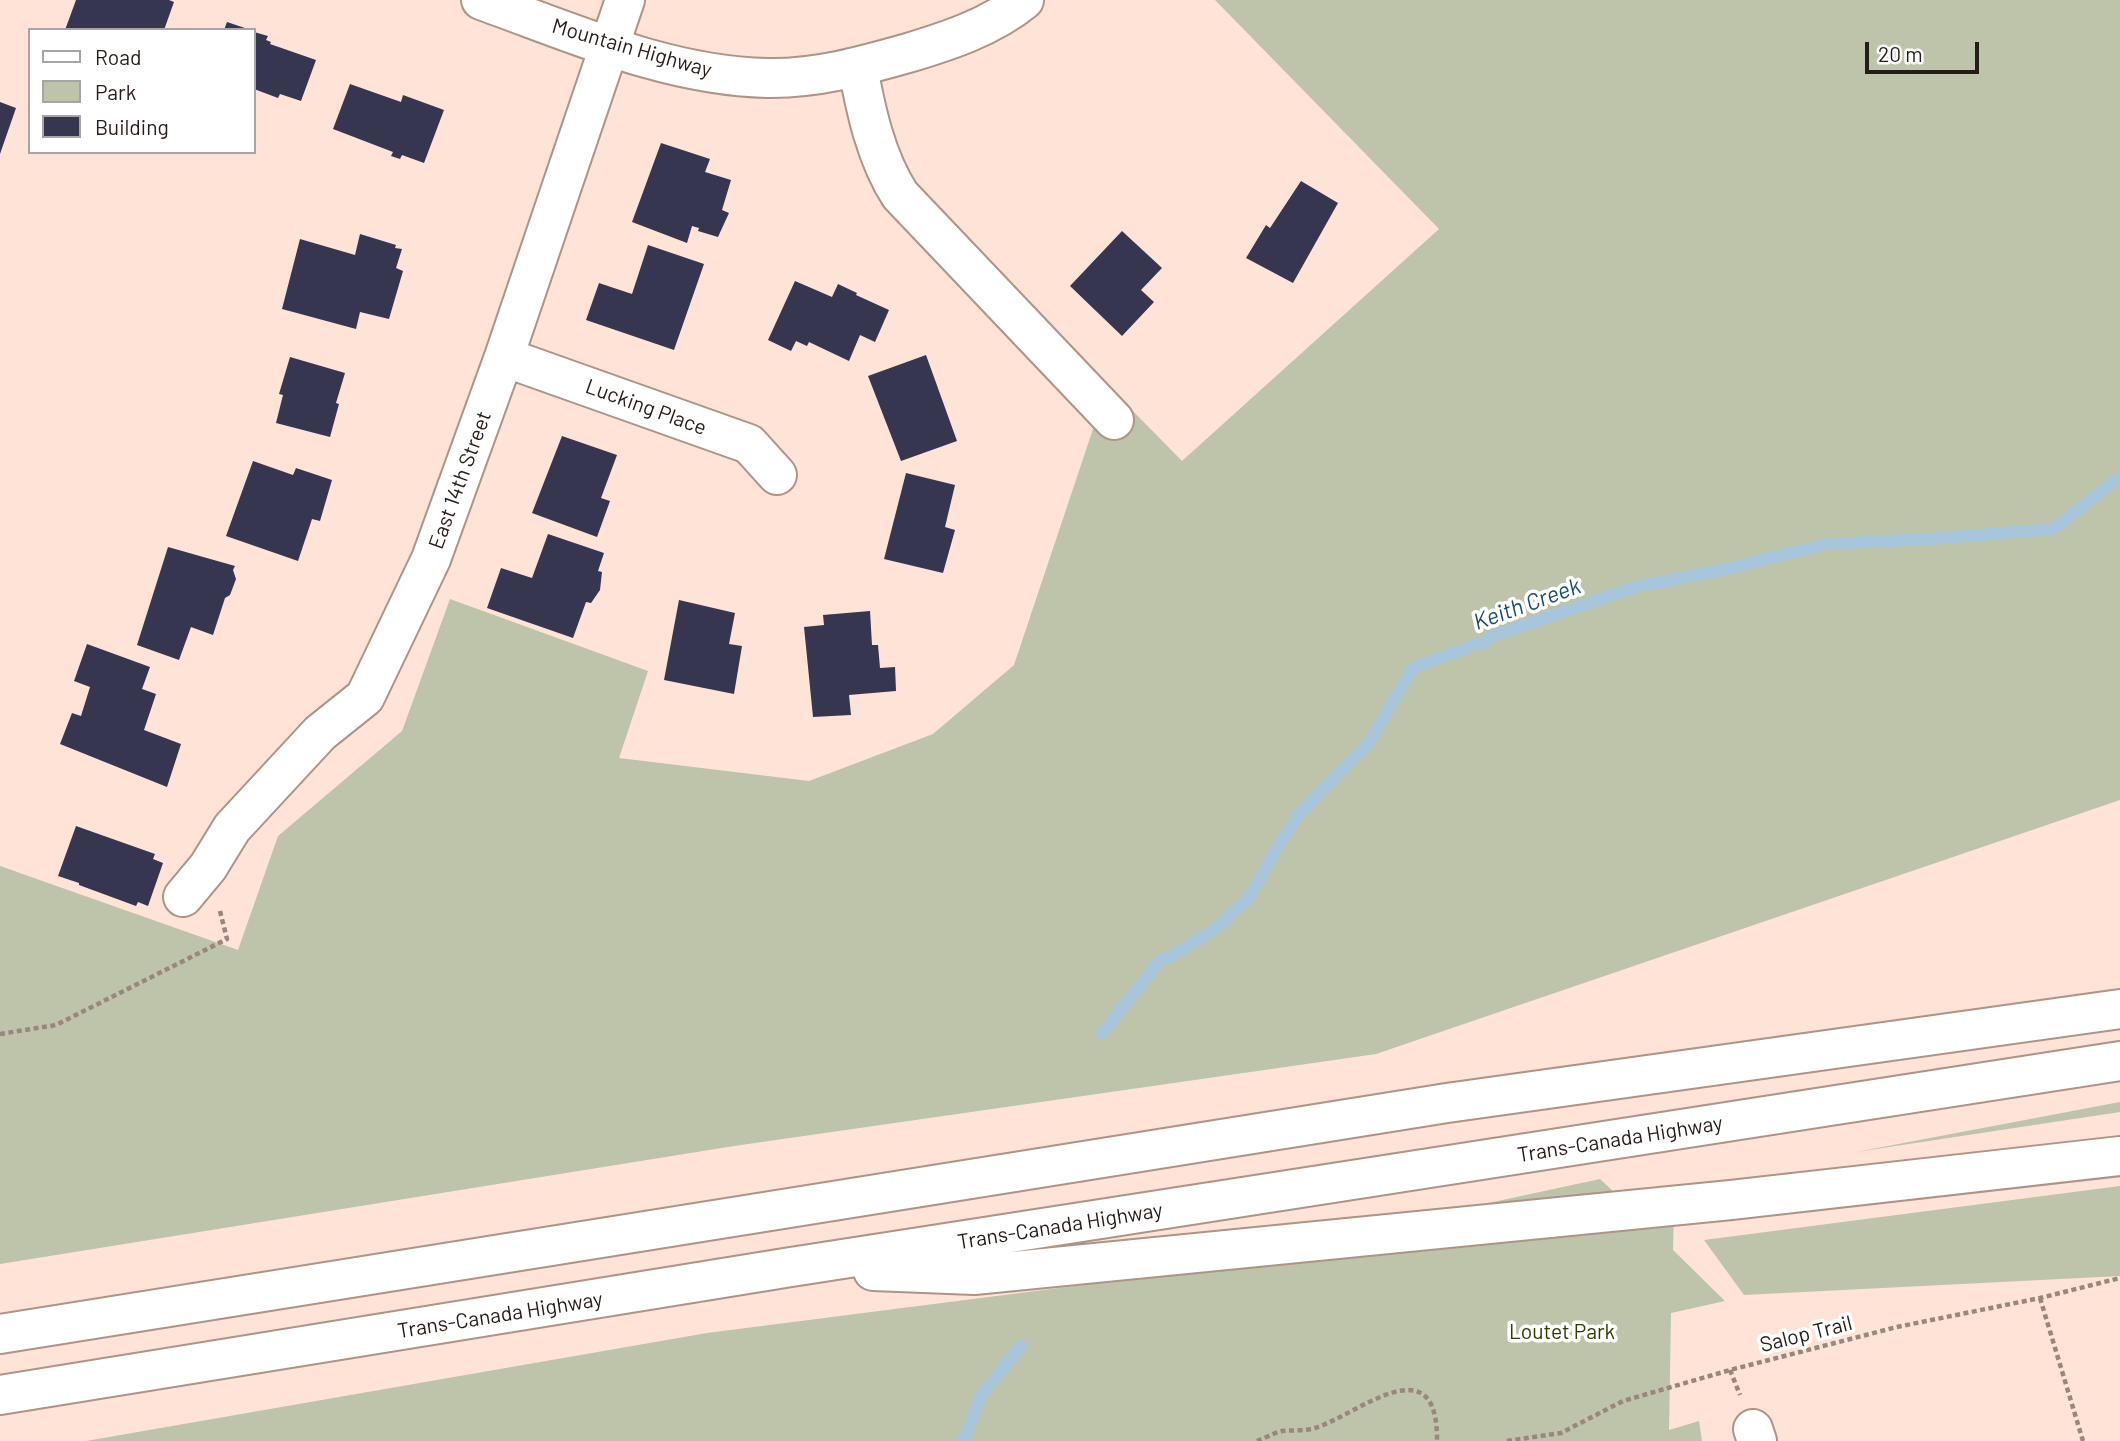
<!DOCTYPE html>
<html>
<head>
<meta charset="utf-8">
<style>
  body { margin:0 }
  #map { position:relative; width:2120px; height:1441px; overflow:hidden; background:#fee3d6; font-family:Barlow,sans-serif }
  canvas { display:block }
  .legend { position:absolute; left:28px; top:28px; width:228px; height:126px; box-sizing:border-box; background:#fff; border:2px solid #a8a4a3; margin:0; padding:9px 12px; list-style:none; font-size:21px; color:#261c18 }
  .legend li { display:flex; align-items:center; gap:14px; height:35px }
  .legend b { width:35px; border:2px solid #a8a4a3 }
  .scale { position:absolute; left:1865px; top:42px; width:114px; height:32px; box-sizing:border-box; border:4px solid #261c18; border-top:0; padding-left:9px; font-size:21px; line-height:24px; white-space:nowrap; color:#261c18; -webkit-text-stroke:5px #fff; paint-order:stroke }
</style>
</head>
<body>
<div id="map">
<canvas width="2120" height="1441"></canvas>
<ul class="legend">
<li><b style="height:9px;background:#fff"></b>Road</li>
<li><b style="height:19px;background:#bdc4a9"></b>Park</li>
<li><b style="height:19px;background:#373650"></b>Building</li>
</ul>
<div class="scale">20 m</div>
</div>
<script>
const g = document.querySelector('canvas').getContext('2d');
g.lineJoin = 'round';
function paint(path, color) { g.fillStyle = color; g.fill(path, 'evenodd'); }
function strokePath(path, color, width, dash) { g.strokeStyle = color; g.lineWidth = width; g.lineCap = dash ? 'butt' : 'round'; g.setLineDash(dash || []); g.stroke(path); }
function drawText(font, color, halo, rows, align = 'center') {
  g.font = font + ' Barlow,sans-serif'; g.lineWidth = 7; g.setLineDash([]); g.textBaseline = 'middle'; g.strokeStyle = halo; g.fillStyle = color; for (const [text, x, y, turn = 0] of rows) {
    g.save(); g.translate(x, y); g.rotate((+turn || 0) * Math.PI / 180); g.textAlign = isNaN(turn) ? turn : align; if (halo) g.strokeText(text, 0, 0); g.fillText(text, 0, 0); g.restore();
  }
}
const green = new Path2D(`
  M1215,0H2120V800L1376,1054L734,1146L0,1264V866L238,950L278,836L402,731L450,599L648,671L619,758L809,781L933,734L1014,665L1095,423L1104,432L1128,406L1182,461L1439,229Z
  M2120,1102V1112L1856,1152Z
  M1600,1179L1633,1210L1674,1204L1673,1250L1725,1301L1671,1313L1669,1430L1699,1421L1702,1441H86L707,1333L1145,1277Z
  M2120,1186V1276L1744,1295L1704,1240Z`);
const stream = new Path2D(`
  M1102,1034L1160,960L1170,957L1215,929L1249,898L1277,848L1300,813L1368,744L1413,668L1477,644H1483L1493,636L1636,587L1722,570L1827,544L1930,539L2053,529L2120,477
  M962,1441L964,1440L980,1397L1021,1346`);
const building = new Path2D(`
  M76,0H169L174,2L164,30H65Z
  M227,22L248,29V30H224Z
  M254,32L268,36L266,40L271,42L270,44L316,60L301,101L280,94L278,98L254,89Z
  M350,84L401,102L403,95L444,110L424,163L402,155L400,159L391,156L393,152L333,129Z
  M0,102L16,108L0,154Z
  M661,143L710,159L705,172L731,180L722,210L729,213L718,237L698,231L699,228L692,226L687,243L632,222Z
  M1301,181L1338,203L1293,283L1246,258L1266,225L1270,228Z
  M1122,231L1162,268L1141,290L1154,302L1122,336L1070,286Z
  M360,234L396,245L395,248L402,249L396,268L403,271L389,319L360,312L356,329L282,309L300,239L355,255Z
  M648,245L704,264L674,350L586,320L599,283L632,294Z
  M795,281L832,297L838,284L857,293L856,295L889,310L875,342L860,335L849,361L809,342L807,346L796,341L791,351L768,340Z
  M926,355L957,441L901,461L868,376Z
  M290,357L345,373L336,403L339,404L330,437L276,423L283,395L279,394Z
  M562,436L617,455L601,498L610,501L597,537L532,513Z
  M253,461L293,475L296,468L332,480L320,521L312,519L298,561L226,536Z
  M906,473L955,485L945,527L955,530L943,573L884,559Z
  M548,534L604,553L598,571L602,572L600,590L591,603L586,602L573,638L487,608L501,568L532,578Z
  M168,547L235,566L233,570L236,579L230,595L225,598L213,635L191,627L179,660L137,645Z
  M679,600L735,613L729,644L742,646L734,694L664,680Z
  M870,611L872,645H878L880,668L895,667L896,691L849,695L851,715L813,717L804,627L824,625L823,615Z
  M87,644L150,667L142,689L156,694L144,730L181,744L167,787L60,744L72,713L81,716L90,687L74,681Z
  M76,826L155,854L153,859L163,863L148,906L138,902L136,906L79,885V883L58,876Z`);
const path = new Path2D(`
  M0,1034L56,1025L227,939L220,911
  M2040,1298L2083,1441
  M1730,1370L1740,1395
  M1257,1441C1265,1438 1274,1433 1282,1431C1293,1430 1305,1431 1315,1428C1359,1414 1438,1343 1437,1441
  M1507,1441L1561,1433L1623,1401L1730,1370L1897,1327L2040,1298L2120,1278`);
const minor = new Path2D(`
  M858,68C866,111 876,158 900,195L1114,420
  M504,357L749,444L777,475
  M183,897L208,867L232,828L320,733L365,697L431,559L504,357L625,0
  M1753,1429L1757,1441`);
const major = new Path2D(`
  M481,0C573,33 668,76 767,78C816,79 862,66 908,53C948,41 991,27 1024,0`);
const highway = new Path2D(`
  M873,1271L974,1275L1731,1200L2120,1156
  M0,1334L1447,1103L2120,1009
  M0,1395L791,1267L2120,1061`);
const streetNames = [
  ["Mountain Highway",632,48,16],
  ["Lucking Place",646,407,20],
  ["East 14th Street",460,480,-70],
  ["Trans-Canada Highway",1620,1139,-9],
  ["Trans-Canada Highway",1060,1226,-9],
  ["Trans-Canada Highway",500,1315,-9],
  ["Salop Trail",1806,1334,-14]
];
const parkNames = [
  ["Loutet Park",1562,1332]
];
const waterNames = [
  ["Keith Creek",1527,604,-20]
];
paint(green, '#bdc4a9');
strokePath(stream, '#a7c6dc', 12);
paint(building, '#373650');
strokePath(minor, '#ad9487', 42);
strokePath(major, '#ad9487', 42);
strokePath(highway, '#ad9487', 42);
strokePath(path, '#99867d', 4.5, [5, 3.5]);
strokePath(minor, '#fff', 38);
strokePath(major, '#fff', 38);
strokePath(highway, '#fff', 38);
drawText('21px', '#261c18', '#fff', streetNames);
drawText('21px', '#313a01', '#fff', parkNames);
drawText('italic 23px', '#1b4f6e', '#fff', waterNames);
</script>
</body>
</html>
